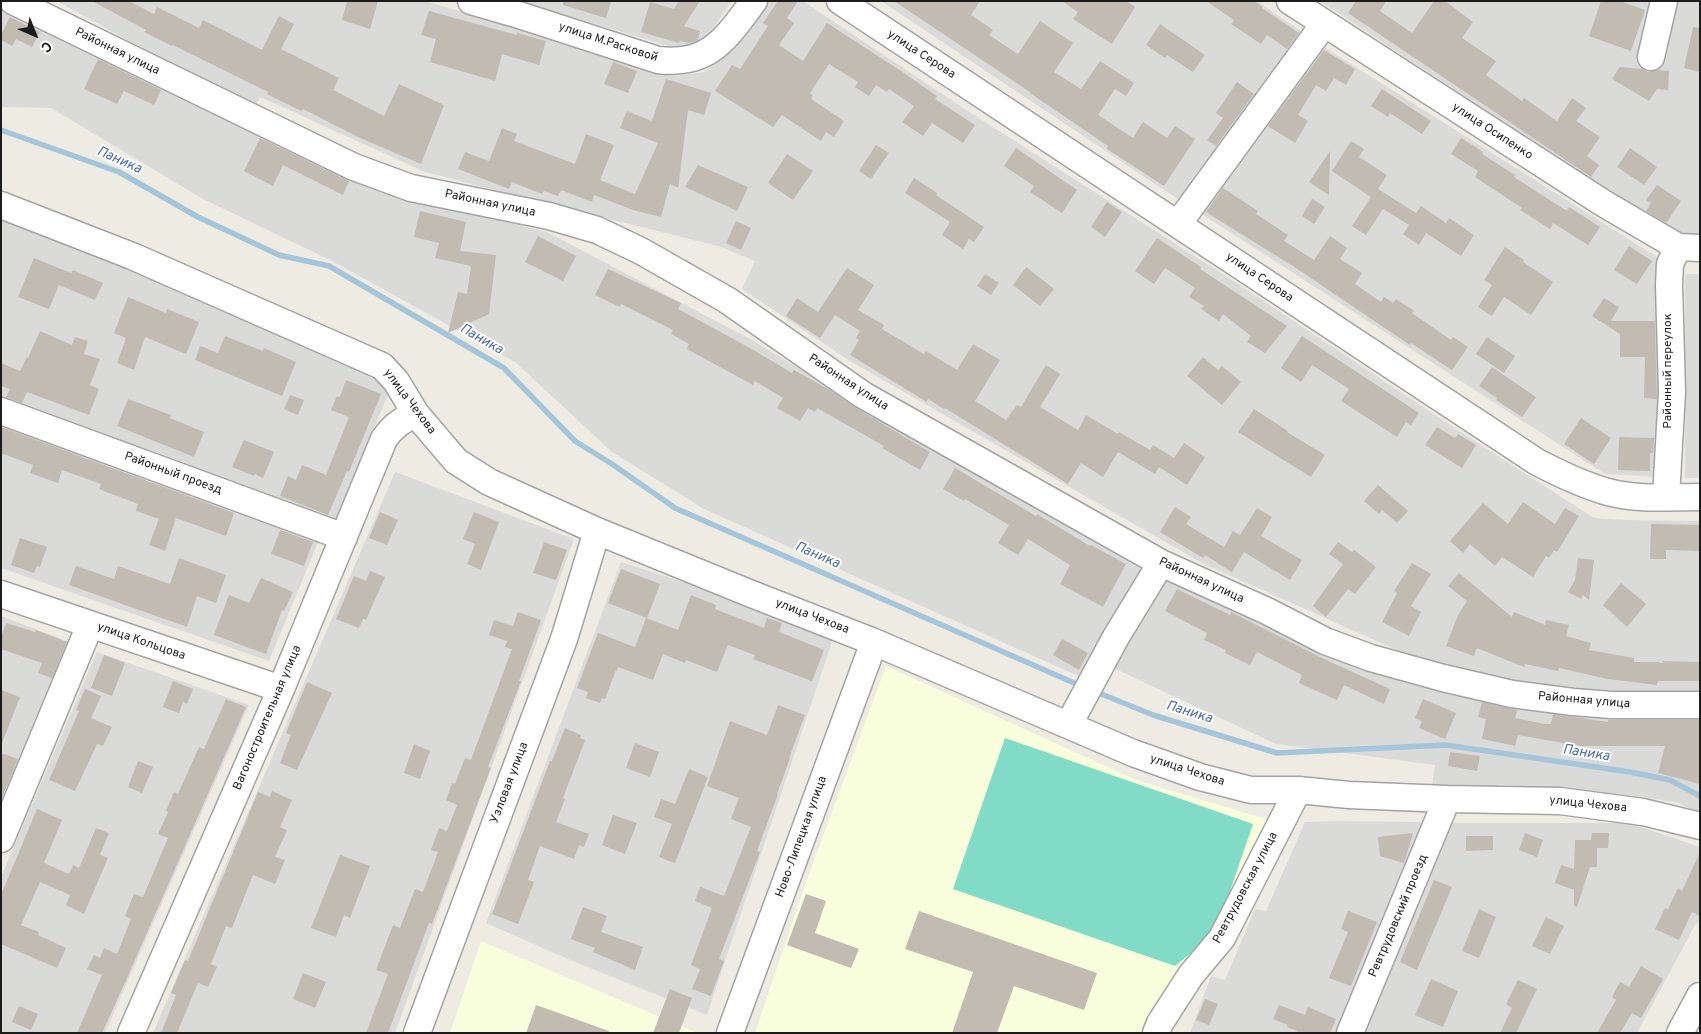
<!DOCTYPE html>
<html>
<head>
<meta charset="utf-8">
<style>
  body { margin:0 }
  #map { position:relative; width:1701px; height:1034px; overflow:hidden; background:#eeece2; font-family:Overpass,sans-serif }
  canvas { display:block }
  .frame { position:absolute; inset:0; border:2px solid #1c1c1c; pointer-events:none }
  .north { position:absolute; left:10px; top:10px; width:50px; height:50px; -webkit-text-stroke:4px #fff; paint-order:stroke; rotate:136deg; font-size:14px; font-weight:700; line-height:20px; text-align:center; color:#1c1c1c }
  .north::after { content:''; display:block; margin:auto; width:18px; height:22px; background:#1c1c1c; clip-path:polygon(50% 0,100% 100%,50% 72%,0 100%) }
</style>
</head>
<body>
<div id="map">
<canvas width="1701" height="1034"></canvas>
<div class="frame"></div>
<div class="north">С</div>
</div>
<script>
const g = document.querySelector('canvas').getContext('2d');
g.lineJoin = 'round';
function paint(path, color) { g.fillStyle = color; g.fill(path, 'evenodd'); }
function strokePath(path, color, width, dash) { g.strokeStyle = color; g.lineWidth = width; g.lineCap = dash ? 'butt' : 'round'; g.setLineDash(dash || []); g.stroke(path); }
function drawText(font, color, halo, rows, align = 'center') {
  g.font = font + ' Overpass,sans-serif'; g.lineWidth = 4; g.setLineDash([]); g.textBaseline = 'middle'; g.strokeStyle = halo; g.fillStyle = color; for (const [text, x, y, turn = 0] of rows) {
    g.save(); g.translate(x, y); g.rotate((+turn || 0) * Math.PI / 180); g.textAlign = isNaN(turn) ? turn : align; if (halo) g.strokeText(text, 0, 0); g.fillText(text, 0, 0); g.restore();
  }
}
const residential = new Path2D(`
  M57,1H425L677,76L704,72L729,53L768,1H803L974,115L1226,276L1444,421L1594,518L1626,520L1700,521V695L1637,696L1502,681L1410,656L1202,563L850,361L742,289L755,261L721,247L513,195L423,171L260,97L256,104L129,41Z
  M519,1H732L701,45L685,51Z
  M881,1H1257L1309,37L1185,204Z
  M1320,1H1700V239H1681Z
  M1,3L415,200L547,232L750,339L937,451L1142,570L1083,678L704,509L612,452L515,362L332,261L203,199L51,108L1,107Z
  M1316,42L1657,257L1664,319L1663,477L1605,474L1194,209Z
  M1,214L371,368L388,395L334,523L1,400Z
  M1685,274H1700V478H1685Z
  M1,419L319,540L269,661L1,568Z
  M395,472L574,539L395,1033H153Z
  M621,562L695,586L833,639L707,1015L570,960L486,923Z
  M1165,576L1321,654L1700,715V815L1680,803L1648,798L1499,784L1492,791L1432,785L1435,765L1276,744L1109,666Z
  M1,616L75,644L16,789L1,785Z
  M97,652L249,705L105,1033H1V877Z
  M1337,821L1420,822L1423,826L1335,1033H1190L1211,976L1225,980L1255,909L1266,911L1305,822Z
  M1450,823H1629L1700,847V921L1695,925L1637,1033H1361Z`);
const education = new Path2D(`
  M886,666L1136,780L1269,820L1215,939L1155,1003L1143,1033H755L805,885Z
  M481,941L698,1033H450Z`);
const pitch = new Path2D(`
  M1005,738L1253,824L1216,932L1175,966L953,889Z`);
const stream = new Path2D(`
  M1,130L119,172L198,217L279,255L329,266L504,368L575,441L612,464L675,508L1081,686
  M1094,691L1153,715L1277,753L1446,745L1630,772L1670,780L1700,796`);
const building = new Path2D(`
  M92,1H129L154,14L157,7L199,28L203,20L262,50L279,16L294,24L281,49L339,78L333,90L384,116L399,84L444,105L421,164L358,137L303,109L301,111L267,94L268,92L173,45L172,46L144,32L146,30Z
  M347,1H378L370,29L342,20Z
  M563,1H611L606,18L563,5Z
  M679,1H700L684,26L700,31L698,40L689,43L680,41L679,43L641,32L650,2L674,9Z
  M778,1H798L787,18L794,23L779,45L803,61L827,23L901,71L937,96L935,99L975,125L963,143L932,123L923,136L902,122L914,106L889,89L887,92L876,85L869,96L855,87L858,82L829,64L810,93L813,95L811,99L844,121L834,137L826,132L821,141L782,115L773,127L715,91L732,65L740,69L768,26L763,23Z
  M894,1H980L971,15L993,30L989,35L1018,54L1040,21L1073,43L1054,72L1081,89L1100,61L1134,83L1126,96L1115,89L1098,115L1133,138L1143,122L1167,138L1175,126L1195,139L1164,186L1107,149L1108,146L1030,93V92Z
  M1062,1H1126L1135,7L1112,44L1073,19L1078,12Z
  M1206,1H1254L1263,7L1262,8L1299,33L1287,49L1267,35L1261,44L1231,24L1234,20Z
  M1356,1H1386L1380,11L1412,33L1434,1H1445L1473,22L1462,38L1496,61L1486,75L1522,101L1524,98L1557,121L1572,98L1586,108L1576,121L1600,137L1587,156L1599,165L1591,177L1348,13Z
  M1601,1H1620L1645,10L1631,51L1589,36Z
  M429,11L517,35V33L546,41L539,65L502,54L495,81L430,62L436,39L421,35Z
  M10,17L40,32L32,47L16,39L12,46L1,40V35Z
  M1160,24L1205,55L1193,72L1167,55L1165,58L1146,45Z
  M1693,27L1700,28V72L1684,68Z
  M1324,50L1355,69L1346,85L1334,78L1326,91L1316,85L1298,115L1308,121L1295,143L1268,126Z
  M98,59L161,90L154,105L124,91L117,104L84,89Z
  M613,62L637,71L628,93L604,84Z
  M1620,67L1642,69L1648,72L1658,70L1669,71L1668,90L1657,89L1649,101L1612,79Z
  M666,79L711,93L704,115L688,110L678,188L670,184L661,217L633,210L594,195L592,202L561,190L558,196L544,191L542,194L512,182L509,189L458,169L465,152L489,161L502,128L517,134L514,141L575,164L586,134L614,145L600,180L635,194L658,143L620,128L627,111L652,121Z
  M1237,82L1254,94L1216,146L1207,140L1223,118L1216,113Z
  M1382,89L1431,121L1422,134L1390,113L1388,117L1371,106Z
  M260,138L349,181L343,195L283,165L273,186L244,171Z
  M1461,138L1483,152L1482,154L1515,175L1514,177L1567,211L1569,207L1600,227L1588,245L1553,223L1550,229L1520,210L1522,208L1475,177L1478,171L1451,154Z
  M1351,141L1364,149L1359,157L1387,175L1378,189L1416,213L1421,206L1446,223L1449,218L1474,235L1461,256L1426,233L1419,245L1403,234L1409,225L1383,209L1366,235L1352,226L1371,197L1332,171Z
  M876,145L889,153L871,179L859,171Z
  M1016,148L1077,190L1062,213L1030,192L1034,186L1004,166Z
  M1630,148L1657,167L1644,185L1617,167Z
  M1330,151L1329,195L1309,182Z
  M787,154L813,171L793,200L768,183Z
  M698,165L748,187L737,211L685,187Z
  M914,178L937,193L936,195L984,227L974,242L969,239L963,249L942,235L950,222L905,193Z
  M1657,185L1681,201L1666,223L1646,211L1651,203L1646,200Z
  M1223,188L1258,211L1256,214L1288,235L1284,241L1314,260L1330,236L1347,248L1340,259L1362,273L1355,284L1381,302L1384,297L1393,303L1396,299L1414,311L1412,313L1451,340L1453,337L1468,347L1452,370L1411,343L1410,345L1296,268L1206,212Z
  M1312,199L1325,207L1314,224L1302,216Z
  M1107,202L1122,212L1105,237L1091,227Z
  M420,211L466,222L460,251L496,255L489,314L448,333L458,292L467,294L471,266L435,258L439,243L414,237Z
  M736,221L751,228L741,250L726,243Z
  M538,236L576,256L563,281L525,262Z
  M1157,238L1201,267L1200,269L1287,326L1265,353L1247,342L1251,336L1223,314L1219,321L1201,309L1204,306L1189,297L1195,288L1165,268L1154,284L1135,271Z
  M1629,246L1652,261L1637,284L1614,270Z
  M1505,247L1524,260L1523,262L1553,282L1531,315L1504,297L1492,316L1478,307L1492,285L1484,280Z
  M34,258L71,273L73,270L103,283L95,300L59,285L49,309L18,297Z
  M1026,267L1054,289L1040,306L1013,285Z
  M847,268L874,285L858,310L884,325L882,329L924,354L926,351L957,370L973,344L1000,360L975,401L1006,420L1017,405L1021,407L1046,365L1060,374L1040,407L1078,430L1086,415L1118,434L1119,432L1150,450L1153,445L1174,458L1184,443L1205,457L1187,485L1159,467L1155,474L1118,452L1103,477L1081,463L1068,484L945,408L944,409L928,399L927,402L850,355L859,340L856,338L860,331L835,315L820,338L786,316L797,298L818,312Z
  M608,269L681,303L678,309L750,348L792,373L794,370L828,389L856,408L930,452L920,470L882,448L884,446L817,408L815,412L808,408L800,421L777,408L783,398L755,381L753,385L687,349L689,344L671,334L673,330L621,304L620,307L595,295Z
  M985,274L999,283L991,295L977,286Z
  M128,297L166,313L167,309L199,322L186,354L145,337L134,370L117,363L126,338L114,333Z
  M1604,298L1619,307L1611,321H1655L1657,399L1644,398L1645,357H1620V334L1592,316Z
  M40,331L72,345L75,337L88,341L84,354L100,359L90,385L99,389L89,415L27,392L22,403L6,397L10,389L1,386V363L20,371L27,357L28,358Z
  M225,336L263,351L264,348L296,362L282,396L195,360L200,346L218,353Z
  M1302,336L1419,413L1411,425L1406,422L1397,437L1341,401L1349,389L1312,365L1301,382L1281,368Z
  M1487,337L1515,356L1504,373L1476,354Z
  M1203,357L1218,370L1222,366L1241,382L1222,405L1187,376Z
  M1492,367L1536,397L1522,417L1496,400L1497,398L1479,386Z
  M346,380L381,394L349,472L347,471L328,515L280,496L288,476L296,480L302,465L326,475L349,417L331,410L337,396L340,397Z
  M290,395L304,400L298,415L284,409Z
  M128,399L171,415L170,418L204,432L194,457L117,426Z
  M1254,409L1288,431L1287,432L1325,455L1311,477L1238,432Z
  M1581,418L1611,438L1594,464L1564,444Z
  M1,427L234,513L226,536L176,518L165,551L149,545L159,519L136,511L138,504L99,489L101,484L62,470L58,483L30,473L33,465L1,453Z
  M1437,427L1455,438L1458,434L1476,445L1462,468L1425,445Z
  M1619,437L1654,438L1653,453H1650V471L1618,470Z
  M244,440L274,452L263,478L255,474L254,476L232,467Z
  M955,468L1036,516L1037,514L1090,546L1091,545L1126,564L1103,607L1060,584L1070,565L1028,539L1018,555L998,543L1009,525L965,499L964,501L943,489Z
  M1378,485L1408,511L1397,523L1382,510L1379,514L1364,501Z
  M1523,502L1555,524L1565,508L1579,516L1557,552L1554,550L1549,558L1546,556L1533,577L1502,557L1495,566L1470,544L1463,553L1450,541L1483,503L1508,524Z
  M1175,507L1191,517L1186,524L1224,547L1233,531L1240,535L1257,508L1272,517L1261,536L1302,560L1290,580L1244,552L1232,572L1205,555L1203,558L1160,532Z
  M380,512L398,520L387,545L369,538Z
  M474,512L499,522L481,570L467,564L475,544L463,539Z
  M1651,524L1700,525V551L1666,550V559H1650Z
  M280,530L313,542L304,566L271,554Z
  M20,538L47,547L40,567L37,566L34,573L11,565Z
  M544,542L567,550L556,580L533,573Z
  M1338,542L1352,552L1354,550L1376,567L1355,594L1348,589L1326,617L1313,606L1343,564L1329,554Z
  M179,558L226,575L216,603L197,596L187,627L69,585L76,566L114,579L118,566L170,584Z
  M1578,558L1594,560L1589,600L1583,595L1581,599L1568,592L1575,580Z
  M1412,563L1431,574L1411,606L1421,612L1409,636L1382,622L1397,593L1394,591Z
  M621,569L660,584L647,618L608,603Z
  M370,571L385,577L366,620L363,619L359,628L336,619L354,576L366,581Z
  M1459,573L1512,617L1514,612L1545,625L1546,620L1569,625L1566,636L1591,643L1589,650L1634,658V662H1658L1664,663L1662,661L1699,662L1700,681H1658L1657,685L1608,679L1559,668L1558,671L1525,664L1524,667L1477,648L1474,656L1446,646L1458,615L1467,601L1448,586Z
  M261,578L293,592L284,611L282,610L266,654L214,635L229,595L249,603Z
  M1621,583L1646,604L1627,627L1603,605Z
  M1177,589L1230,615L1231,612L1322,658L1390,689L1384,704L1344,685L1337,700L1299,683L1302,675L1257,652L1250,665L1225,653L1226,650L1204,640L1207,633L1165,611Z
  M691,595L716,605L715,609L764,628L767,618L782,623L779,632L824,650L812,681L753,659L755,655L728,645L717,672L686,660L685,663L663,654L653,680L618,667L617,671L616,670L605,699L602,698L600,703L586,698L588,692L577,688L598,633L635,647L646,618L678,630Z
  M518,612L541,620L519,681H521L488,767L491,768L432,924L429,923L388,1033H366L388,974L376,970L393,925L400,928L415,889L423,892L438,852L431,850L439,828L447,831L457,805L446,800L452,783L455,784L465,758L471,760L512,649L505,647L507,641L489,635L494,620L513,626Z
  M6,623L35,632L36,630L67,642L52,678L38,673L42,663L1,649V637Z
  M1062,639L1088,653L1079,670L1053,655Z
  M104,655L125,663L112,696L91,688Z
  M173,681L193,689L187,704L183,702L179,713L163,707Z
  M307,682L332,693L297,770L280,763L291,735L286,733Z
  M85,689L101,696L91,718L112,727L103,746L97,744L75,791L49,780L79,711L76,710Z
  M1,690L20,697L2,743H1Z
  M226,699L246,707L127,978L102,1033H77L102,975L87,969L94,955L100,958L104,948L117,954L131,919L125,916L134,894L143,897L168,838L158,834L168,812L166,811L174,792L178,794L199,747L204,749Z
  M1423,699L1456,713L1445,739L1419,728L1422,721L1415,718Z
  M1482,702L1517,710L1515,718L1545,724H1551L1553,714L1608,722V720H1700V784L1658,773L1665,746H1580L1518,735L1515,746L1482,739L1486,719L1478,717Z
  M778,705L805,715L789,758H790L777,794H778L757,851L760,852L719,959L724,961L711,996L692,989L700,969L691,965L712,908L695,901L700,887L724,896L751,827L731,819L739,798L707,786L730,721L767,735Z
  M565,728L581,735L580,738L585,740L563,798L565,799L556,822L589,834L584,847L579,845L574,859L540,846L528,880L534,882L518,924L492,914L550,761H552Z
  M635,743L659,752L650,777L626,768Z
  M414,744L430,751L420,779L404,773Z
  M1450,752L1480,756L1477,771L1448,766Z
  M1,753L18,759L2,798H1Z
  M138,761L153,767L142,793L128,787Z
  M689,769L708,777L675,863L659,857L672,824L654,817L661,799L675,804Z
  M272,791L292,800L280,827L287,830L275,857L285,860L275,884L253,875L232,928L226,926L211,964L217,967L208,987L198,983L177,1033H161L176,995L171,993L185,960L188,961L258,792L270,797Z
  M37,809L62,820L44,863L69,874L73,865L79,868L96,828L109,833L100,855L108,858L84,914L66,905L70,895L40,882L21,925L39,932L38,935L66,948L57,968L1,944V895Z
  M613,815L637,823L625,854L602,845Z
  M1413,833L1404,863L1380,856L1378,837Z
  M1525,833L1543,840L1537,857L1519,850Z
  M1592,833H1609L1608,848H1597V867H1590L1577,907L1574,906V890L1555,883L1561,865L1574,869L1575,840H1591Z
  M1466,836H1493V850L1466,851Z
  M1700,852V916L1692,912L1679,940L1655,929L1665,908L1668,909L1678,888L1682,891Z
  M340,855L370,866L350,918L344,915L336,937L311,928Z
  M1434,880L1452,887L1417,970L1400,962Z
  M806,894L826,901L815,933L859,949L851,968L787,945Z
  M583,907L607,916L601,932L643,947L635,970L593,952L595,948L571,939Z
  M1479,909L1496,917L1479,958L1462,951Z
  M919,911L1097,973L1084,1010L1014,986L997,1033H952L973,972L905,949Z
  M1348,911L1377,922L1351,986L1329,978L1348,932L1341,929Z
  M1546,917L1564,926L1550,954L1532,946Z
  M1641,966L1663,979L1641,1018L1632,1013L1620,1033H1597L1616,1000L1612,997L1620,982L1629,987Z
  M303,973L326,982L315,1008L293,999Z
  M1431,979L1458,991L1443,1027L1415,1015Z
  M1518,980L1537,989L1516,1033H1500L1512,1008L1506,1004Z
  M670,989L692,998L679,1033H653Z
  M1205,999L1218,1004L1209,1025L1196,1020Z
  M536,1005L609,1031L608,1033H526Z
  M1279,1005L1305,1015L1308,1007L1336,1019L1330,1033H1301L1287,1027L1288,1025L1273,1019Z
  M19,1006L38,1014L31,1030L12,1022Z`);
const minor = new Path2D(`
  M13,1L354,167L411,188L549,216L597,230L641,251L727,300L863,395L1161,563L1267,611L1325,641L1371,658L1443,678L1512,694L1573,702L1612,705H1700
  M471,1L516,14L658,60C710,66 726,38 754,1
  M840,1L1537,462C1560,474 1583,485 1608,492C1637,500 1670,497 1700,497
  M1290,1L1603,203L1678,247L1700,248
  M1651,57L1664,1
  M1,205L132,256L382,366L396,381L416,414L456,461L489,482L597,531L749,593L874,642L1133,753L1200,777L1251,790H1298L1349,795L1447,799L1560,801L1643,812L1700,826
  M1178,224L1324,24
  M1,411L344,537
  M1666,497L1672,392L1669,285L1670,264L1678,247
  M1,594L281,689
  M1069,724L1116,637L1161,563
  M1,839L90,625
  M131,1033L281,689L384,439C393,426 402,420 416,414
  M417,1033L564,639L597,531
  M730,1033L874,642
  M1156,1033L1160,1023L1191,975L1222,938L1298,790
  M1350,1033L1447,799
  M1680,1033L1700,996`);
const streetNames = [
  ["улица М.Расковой",608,43,18],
  ["Районная улица",117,52,26],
  ["улица Серова",921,55,33],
  ["улица Осипенко",1492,132,33],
  ["Районная улица",490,204,12],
  ["улица Серова",1259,278,34],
  ["Районный переулок",1669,371,-90],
  ["Районная улица",848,383,33],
  ["улица Чехова",409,402,53],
  ["Районный проезд",173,474,20],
  ["Районная улица",1201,581,25],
  ["улица Чехова",812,617,21],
  ["улица Кольцова",141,642,19],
  ["Районная улица",1584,701,5],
  ["Вагоностроительная улица",268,718,-67],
  ["улица Чехова",1187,771,18],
  ["Узловая улица",510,783,-69],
  ["улица Чехова",1588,805,6],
  ["Ново-Липецкая улица",802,837,-70],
  ["Ревтрудовская улица",1246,888,-62],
  ["Ревтрудовский проезд",1399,916,-67]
];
const waterNames = [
  ["Паника",119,161,24],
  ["Паника",481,340,30],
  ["Паника",817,556,23],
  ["Паника",1189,713,17],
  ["Паника",1586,754,9]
];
paint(residential, '#dadad9');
paint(education, '#f8fedb');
paint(pitch, '#82dbc7');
strokePath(stream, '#a4c5da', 5.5);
paint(building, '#c2bbb2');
strokePath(minor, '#a3a3a3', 29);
strokePath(minor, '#fff', 26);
drawText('12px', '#1c1c1c', '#fff', streetNames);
drawText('italic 14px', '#4c6ca9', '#fff', waterNames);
</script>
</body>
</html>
